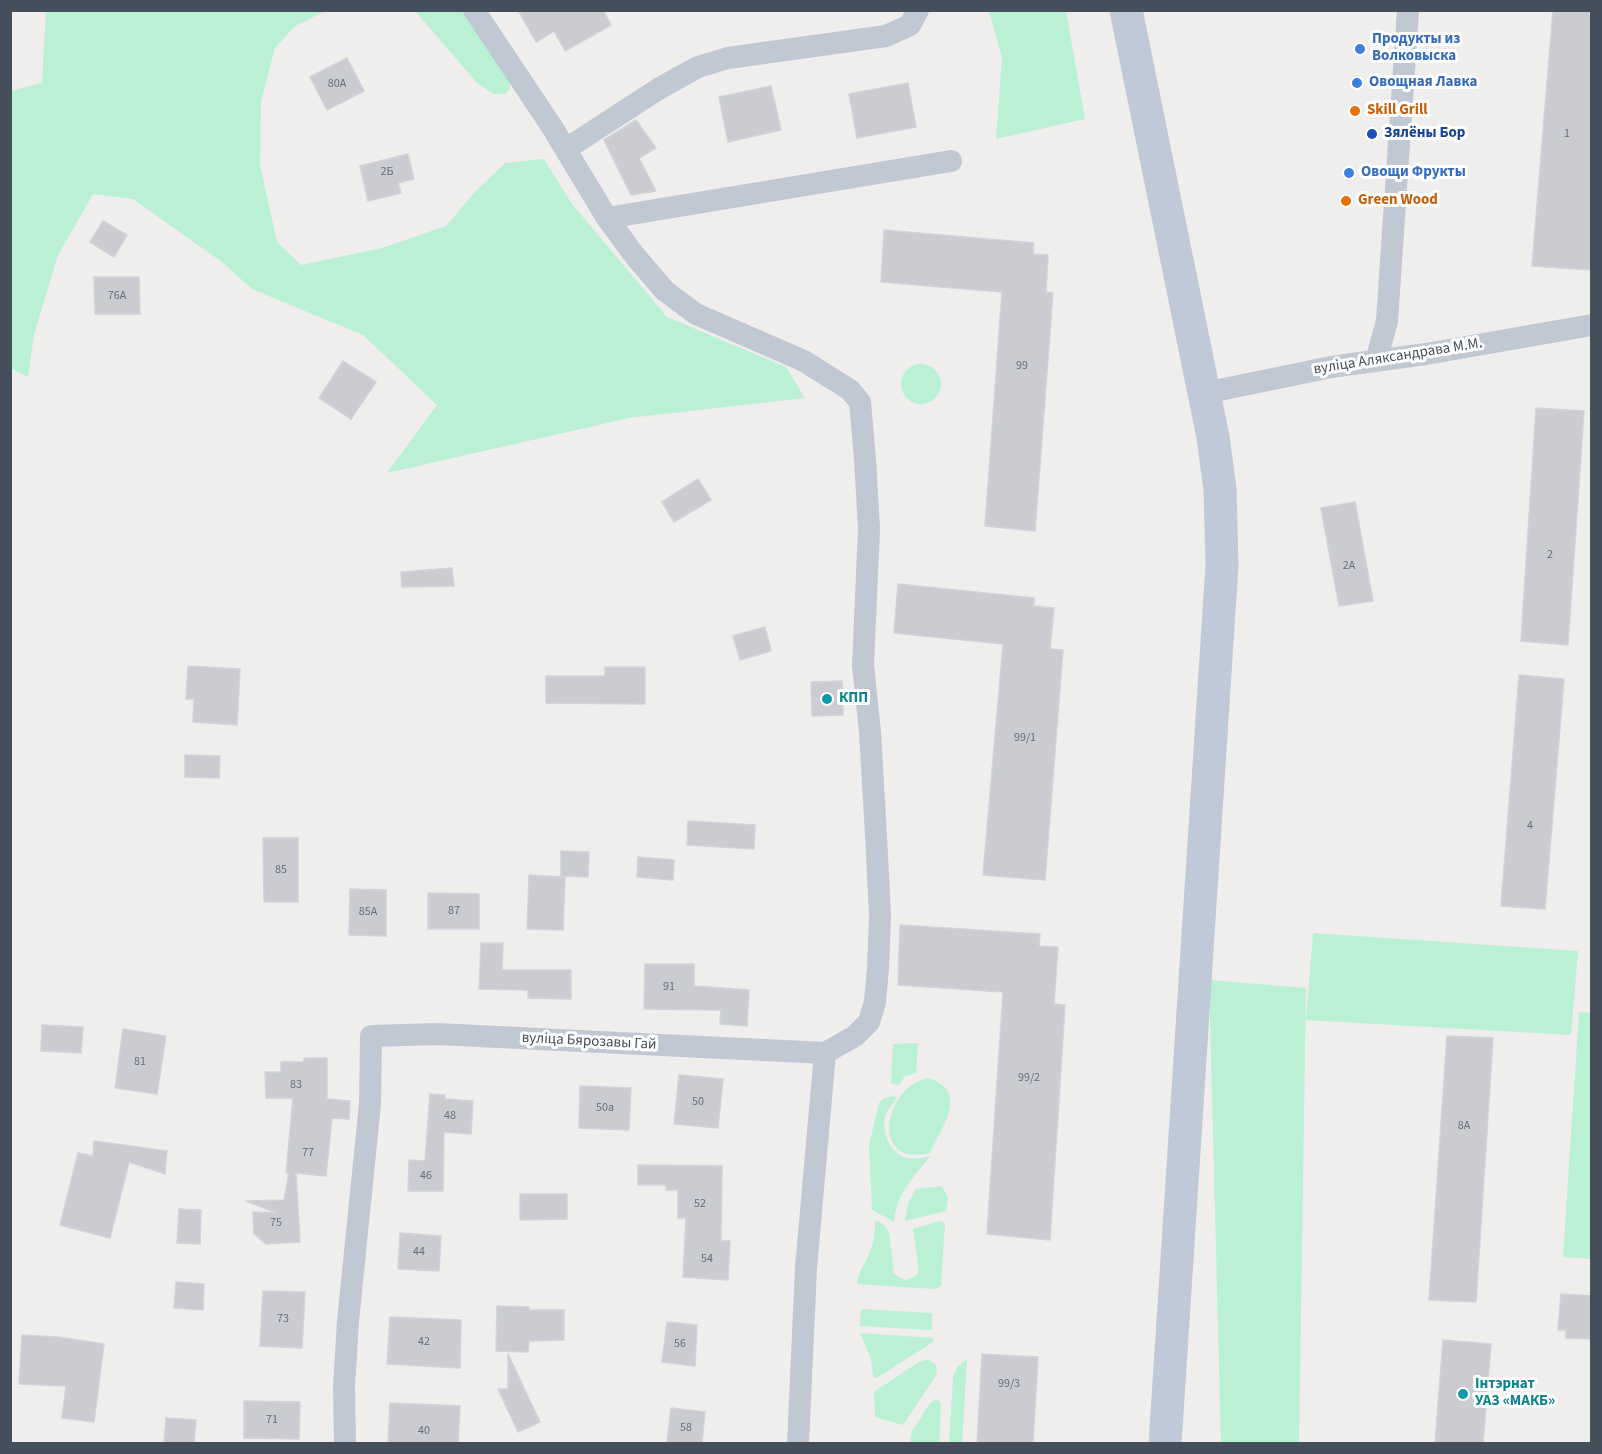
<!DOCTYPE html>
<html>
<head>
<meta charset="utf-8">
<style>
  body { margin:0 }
  #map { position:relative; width:1602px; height:1454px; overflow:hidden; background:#f0eded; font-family:"Source Sans 3",sans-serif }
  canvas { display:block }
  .frame { position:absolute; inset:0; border:12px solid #454f5b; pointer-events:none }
</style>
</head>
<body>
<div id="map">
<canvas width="1602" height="1454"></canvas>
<div class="frame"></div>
</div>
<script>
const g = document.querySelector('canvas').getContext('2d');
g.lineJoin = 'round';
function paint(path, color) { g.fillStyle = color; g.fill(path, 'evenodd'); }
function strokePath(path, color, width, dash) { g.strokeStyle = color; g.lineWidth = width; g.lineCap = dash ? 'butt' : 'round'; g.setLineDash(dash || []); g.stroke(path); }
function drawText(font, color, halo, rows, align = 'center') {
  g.font = font + ' "Source Sans 3",sans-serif'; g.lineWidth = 6; g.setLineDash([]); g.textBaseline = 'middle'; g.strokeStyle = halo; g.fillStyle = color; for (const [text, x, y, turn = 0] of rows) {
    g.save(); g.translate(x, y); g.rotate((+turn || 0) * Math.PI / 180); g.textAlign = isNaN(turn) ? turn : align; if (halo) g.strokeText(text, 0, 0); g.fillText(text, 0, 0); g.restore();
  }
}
const green = new Path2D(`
  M46,11H325L295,26L275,48L261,101L260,165L277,242L301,265L382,248L446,226L474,193L505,163L544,159L572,204L667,317L786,367L805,398L629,418L387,473L437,405L363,335L252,289L222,262L133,199L93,194L58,255L34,335L28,377L11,368V91L42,83Z
  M412,11H462L510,81V88L506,94H494L477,83L416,12Z
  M989,11H1066L1085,119L996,139L1002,58Z
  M901 384a20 20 0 1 1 40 0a20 20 0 1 1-40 0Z
  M1313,933L1578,951L1571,1035L1306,1020Z
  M1209,980L1306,988L1299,1443H1221Z
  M1579,1012L1591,1013V1259L1563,1257Z
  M918,1043L916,1073L905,1076L899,1085L891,1083L893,1044Z
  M928,1078C970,1091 942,1127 930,1153C868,1168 885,1085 928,1078Z
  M893,1096L897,1097C894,1102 889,1108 886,1113C880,1129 889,1153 906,1158C914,1160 922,1158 930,1156C912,1180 897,1191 894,1222L872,1210L869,1145L879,1103L883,1099Z
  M942,1186L948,1198L946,1211L905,1221L908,1204L916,1189Z
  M875,1221C882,1221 886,1227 889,1233L894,1274L905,1280L916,1276L919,1270L913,1229L939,1221L945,1223L941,1286L935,1289L857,1284C859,1269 865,1265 870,1251C874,1242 875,1232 875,1221Z
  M861,1309L932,1313V1330L860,1326Z
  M860,1333L933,1338V1342L877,1378L873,1377L871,1359Z
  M928,1359L936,1365L937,1374L903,1425L875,1417L874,1392L919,1362Z
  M967,1359L962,1443H949L953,1376L958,1366Z
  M935,1400L939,1401L941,1405L939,1443H910L912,1431L931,1402Z`);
const building = new Path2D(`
  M518,10H603L611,25L565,51L554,31L536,42Z
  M1553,10H1592L1591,270L1532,266Z
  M347,58L364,91L327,110L310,77Z
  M908,83L916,127L857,138L849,94Z
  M771,86L781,130L728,142L719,97Z
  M636,120L656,148L639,158L656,191L631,195L604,140Z
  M408,154L414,179L398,183L401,193L368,201L360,166Z
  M103,221L127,235L114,257L90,242Z
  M884,230L1034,243L1033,254L1048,255L1046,292L1053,293L1035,531L985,526L1002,292L881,282Z
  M94,277H139L140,314H95Z
  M343,361L376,382L351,419L319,398Z
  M1536,408L1584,411L1568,645L1521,641Z
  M698,479L711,500L674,522L662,502Z
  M1355,502L1373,601L1339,606L1321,508Z
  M452,568L454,586L402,587L401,572Z
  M898,584L1034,598V606L1054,608L1050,649L1063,650L1045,880L983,875L1003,644L894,633Z
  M765,627L771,651L740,660L733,636Z
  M188,666L240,669L237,725L193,722L194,699H186Z
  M605,667H645V704L546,703V676H605Z
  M1519,675L1564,679L1545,909L1501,906Z
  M842,681L843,715L812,716L811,682Z
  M185,755L220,756L219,778L185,777Z
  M688,821L755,825L754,849L687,845Z
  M263,838H298V902H264Z
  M561,851L589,852L588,877L561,876Z
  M638,857L674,860L673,880L637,877Z
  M529,875L565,877L563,930L527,929Z
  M350,889L386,890V936L349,935Z
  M428,893L479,894V929H428Z
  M900,925L1040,934L1039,946L1058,947L1054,1004L1065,1005L1050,1240L987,1234L1003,992L898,985Z
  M481,943H503L502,970H571V999L528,998V990L479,989Z
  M645,964H694V986L749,990L747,1026L720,1024L721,1010L644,1009Z
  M42,1025L83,1027L81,1053L41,1051Z
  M123,1029L166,1036L157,1094L115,1088Z
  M1447,1036L1493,1038L1476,1302L1429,1300Z
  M304,1058H327V1099L350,1101L349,1119L332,1118L326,1176L296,1173L300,1242L266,1244L254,1234L253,1212L277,1213L246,1201L284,1200L289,1173H286L293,1098H266L265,1072H281V1062H304Z
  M679,1075L723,1079L718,1128L674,1124Z
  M580,1086L631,1088L629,1130L579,1128Z
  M430,1094L445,1095V1099L473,1101L471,1134L444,1132L443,1191H408L409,1160L425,1161Z
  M94,1141L167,1151L165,1174L129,1162L110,1238L60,1225L78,1153L93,1156Z
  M638,1165L722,1166L721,1241H730L728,1280L683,1277L686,1218H678V1190H666V1185H638Z
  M520,1194H567V1219L520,1220Z
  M179,1209L201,1210L200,1244L177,1243Z
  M400,1233L441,1236L439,1271L398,1269Z
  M176,1282L204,1284L203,1310L174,1308Z
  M263,1291L305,1292L302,1348L260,1346Z
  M1561,1294L1592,1296V1339L1566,1338V1330H1558Z
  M497,1306L529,1307V1310H564V1340L529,1341L528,1352L496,1351Z
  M390,1317L461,1320L460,1368L387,1364Z
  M667,1322L697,1325L695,1366L662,1362Z
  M22,1335L58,1337L104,1344L94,1422L62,1418L66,1386L19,1384Z
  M1443,1340L1491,1344L1483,1443H1435Z
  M508,1354L540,1422L518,1432L498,1389H508Z
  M982,1354L1038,1357L1033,1443H977Z
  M244,1401L300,1402L299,1439L244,1438Z
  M390,1403L460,1406L458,1443H388Z
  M671,1408L705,1412L702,1443H667Z
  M166,1418L196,1420L194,1443H164Z`);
const street = new Path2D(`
  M474,10L552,127L607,218L635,256L665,291L696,314L804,361L850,390L860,402L865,459L869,529L863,665L870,732L876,835L880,916L878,968L875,1002L869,1022L855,1036L825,1053
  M566,149L660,88L698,67L728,58L886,36L910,25L918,10
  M607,218L951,161
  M1376,361L1387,321L1408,10
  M1205,393L1331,367L1426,354L1592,325
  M345,1444L344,1387L348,1321L370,1104L371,1036L437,1034L825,1053
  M798,1444L806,1268L825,1053`);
const secondary = new Path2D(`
  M1126,10L1213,437L1220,489L1222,565L1165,1444`);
const markers = [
  [1360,49,6,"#3f7fe0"],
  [1357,83,6,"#3f7fe0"],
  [1355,111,6,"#e8710a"],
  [1372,134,6,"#1a4fb4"],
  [1349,173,6,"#3f7fe0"],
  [1346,201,6,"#e8710a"],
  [827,699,6,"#0f9aa8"],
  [1463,1394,6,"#0f9aa8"]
];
const numberNames = [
  ["80А",337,84],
  ["1",1567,134],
  ["2Б",387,172],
  ["76А",117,296],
  ["99",1022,366],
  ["2",1550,555],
  ["2А",1349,566],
  ["99/1",1025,738],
  ["4",1530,826],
  ["85",281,870],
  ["87",454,911],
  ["85А",368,912],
  ["91",669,987],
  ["81",140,1062],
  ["99/2",1029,1078],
  ["83",296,1085],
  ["50",698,1102],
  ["50а",605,1108],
  ["48",450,1116],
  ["8А",1464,1126],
  ["77",308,1153],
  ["46",426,1176],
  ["52",700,1204],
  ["75",276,1223],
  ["44",419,1252],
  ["54",707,1259],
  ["73",283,1319],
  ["42",424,1342],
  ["56",680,1344],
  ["99/3",1009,1384],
  ["71",272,1420],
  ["58",686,1428],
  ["40",424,1431]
];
const shopNames = [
  ["Продукты из",1372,40],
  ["Волковыска",1372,57],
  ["Овощная Лавка",1369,83],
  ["Овощи Фрукты",1361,173]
];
const foodNames = [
  ["Skill Grill",1367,111],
  ["Green Wood",1358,201]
];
const transitNames = [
  ["Зялёны Бор",1384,134]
];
const streetNames = [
  ["вуліца Аляксандрава М.М.",1398,357,-9],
  ["вуліца Бярозавы Гай",589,1042,3]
];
const cultureNames = [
  ["КПП",839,699],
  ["Інтэрнат",1475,1385],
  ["УАЗ «МАКБ»",1475,1402]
];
paint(green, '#baf0d3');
paint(building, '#caccd2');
strokePath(building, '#d1d3d9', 1.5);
strokePath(street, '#c0c8d3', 22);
strokePath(secondary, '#bfc9d7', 33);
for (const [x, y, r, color] of markers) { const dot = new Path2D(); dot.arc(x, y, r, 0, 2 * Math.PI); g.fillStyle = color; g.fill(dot); strokePath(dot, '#fff', 2); }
drawText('12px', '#666e79', null, numberNames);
drawText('bold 15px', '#366cbe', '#fff', shopNames, 'left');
drawText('bold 15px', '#c56008', '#fff', foodNames, 'left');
drawText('bold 15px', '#164399', '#fff', transitNames, 'left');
drawText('15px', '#454f5b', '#fff', streetNames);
drawText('bold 15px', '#0d838f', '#fff', cultureNames, 'left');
</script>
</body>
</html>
